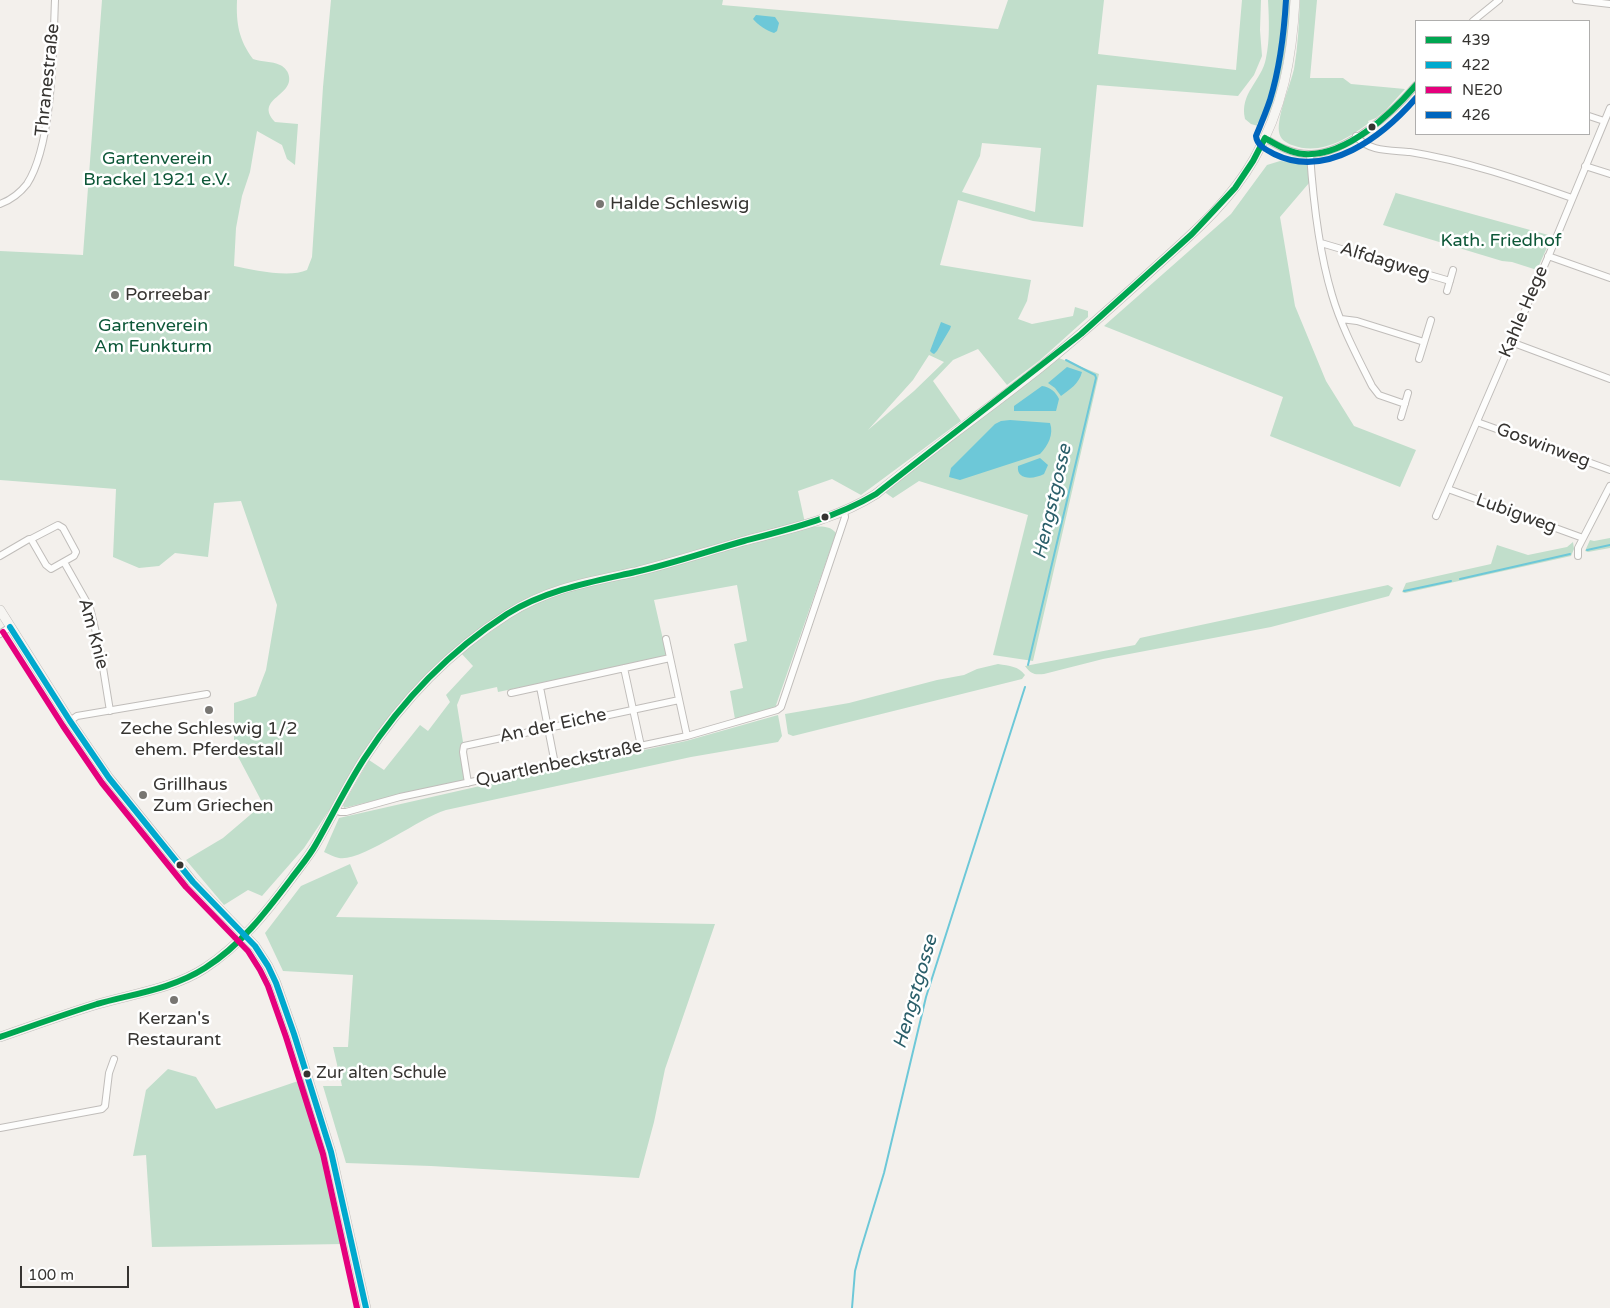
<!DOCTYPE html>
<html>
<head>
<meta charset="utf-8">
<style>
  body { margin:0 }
  #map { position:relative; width:1610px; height:1308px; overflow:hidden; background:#f3f0ec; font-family:"Varela Round",sans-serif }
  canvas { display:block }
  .legend { position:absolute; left:1415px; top:20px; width:175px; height:115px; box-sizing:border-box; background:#fff; border:1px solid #afaead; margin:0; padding:6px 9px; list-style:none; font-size:15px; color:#363431 }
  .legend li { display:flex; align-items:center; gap:10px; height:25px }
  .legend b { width:25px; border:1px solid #afaead }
  .scale { position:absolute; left:20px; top:1266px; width:109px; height:22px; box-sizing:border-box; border:2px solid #363431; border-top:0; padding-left:6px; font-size:15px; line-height:18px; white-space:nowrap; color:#363431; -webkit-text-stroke:4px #fff; paint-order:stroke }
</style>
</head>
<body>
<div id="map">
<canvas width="1610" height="1308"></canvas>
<ul class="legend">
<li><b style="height:6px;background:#00a651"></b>439</li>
<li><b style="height:6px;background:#00a9ce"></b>422</li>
<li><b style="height:6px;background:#e5007d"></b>NE20</li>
<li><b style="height:6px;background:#0065bd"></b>426</li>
</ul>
<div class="scale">100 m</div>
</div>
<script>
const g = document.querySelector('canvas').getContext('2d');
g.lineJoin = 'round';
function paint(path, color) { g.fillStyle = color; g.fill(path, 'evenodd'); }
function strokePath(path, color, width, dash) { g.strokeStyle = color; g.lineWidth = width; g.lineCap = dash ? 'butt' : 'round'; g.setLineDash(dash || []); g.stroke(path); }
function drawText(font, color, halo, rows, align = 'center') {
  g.font = font + ' "Varela Round",sans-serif'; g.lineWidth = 5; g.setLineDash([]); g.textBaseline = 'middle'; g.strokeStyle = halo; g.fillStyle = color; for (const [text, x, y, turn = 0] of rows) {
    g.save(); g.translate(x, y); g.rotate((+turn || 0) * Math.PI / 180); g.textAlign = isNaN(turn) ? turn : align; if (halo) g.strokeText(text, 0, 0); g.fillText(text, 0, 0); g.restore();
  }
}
const green = new Path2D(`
  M102,0H237C236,24 239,40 253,59C262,62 272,61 280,65C283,66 287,70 288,73C297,96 253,98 275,122L298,124L295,165L287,159L282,145L257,131L250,172L242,196L236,228L234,266C252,270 290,278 307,270L312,257L323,87L331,0H723L722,5L998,29L1008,0H1104L1098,54L1236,70L1242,0H1261L1260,30L1262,56L1254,75L1238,96L1097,85L1083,227L1033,221L958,200L940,265L1031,280L1027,301L1018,319L1032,324L1073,316L1075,307L1088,311V317L1039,361L1007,385L978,349L953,360L933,381L961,421L861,495L832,479L798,491L805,523L524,603L426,679L346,785L304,848L262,896L248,890L224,905L186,860L223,838L263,804L234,749V703L256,696L266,670L277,605L241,501L214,503L208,557L175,553L159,566L139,568L113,557L116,489L0,480V251L83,255ZM982,143L1041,148L1035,212L962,192L980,156ZM929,355L944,362L914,391L868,430L913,380Z
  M1268,0H1287C1285,30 1277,104 1257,124L1258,126L1251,124L1245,119C1239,93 1262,81 1266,58C1270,40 1269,19 1268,0Z
  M1289,0H1292C1288,35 1284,70 1273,103C1270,111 1268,119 1263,124C1280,85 1286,43 1289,0Z
  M1300,0H1317L1310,78H1343L1351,84L1405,89L1386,110L1376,118L1368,121L1369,123C1347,139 1320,156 1292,145C1286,143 1280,139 1279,132C1277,116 1290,86 1294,69C1298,46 1299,23 1300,0Z
  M1280,161L1304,163L1308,165L1309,183L1280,217L1295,306L1326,381L1354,426L1416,450L1400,487L1270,436L1283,397L1104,326L1231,214L1267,165Z
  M1396,192V193L1552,236L1537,270L1512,262L1502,261L1383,225Z
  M1059,358L1099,374L1033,661L993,655L1028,515L919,481L893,498L883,491Z
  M806,527C817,527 829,524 836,533L775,708L735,719L730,691L743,688L734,644L747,641L737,585L654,600L667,657L498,692L497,687L461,695L457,705L463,742L460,753L465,782L422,789L344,808L343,805L369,760L384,770L420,725L428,731L450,702L446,695L473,666L461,653L518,612L555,594Z
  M1610,538V548L1588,552L1585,551L1590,540L1594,541Z
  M1573,542L1574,549L1571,556L1405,593L1402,592L1406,583L1491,564L1497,545L1528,555L1567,547Z
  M1388,585L1393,588L1389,596L1271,627L1103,659L1044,674C1034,675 1031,674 1025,666L1135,645L1140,638Z
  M998,664C1010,666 1018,666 1025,675L1022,679L793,736L788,734L785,714L849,703L937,680L964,675L977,669Z
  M778,715L782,736L778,742L691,757L446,810C419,818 362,862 339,858C334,857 329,854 324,852L339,818L555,769L686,741Z
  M350,864L358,883L336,917L715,924L665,1069L654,1122L639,1178L431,1166L346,1163L323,1086H342L333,1047H348L353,975L283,971L265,933L301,886Z
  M168,1069L196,1077L216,1109L304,1079L330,1176L344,1244L152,1247L146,1155L133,1156L146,1090Z`);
const water = new Path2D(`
  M756,15L775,17L779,23L777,31L774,33C767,31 758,25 753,19Z
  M941,322L951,326L950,329L937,351L934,354L932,353L930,351Z
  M1067,367L1082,372C1079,384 1070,389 1061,396L1055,388L1048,383Z
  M1042,386C1050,387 1056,392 1059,399L1056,411H1014V406Z
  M1010,420L1050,423C1054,434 1048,446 1040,454L960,480L949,477L951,468L995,424L1001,421Z
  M1040,458L1048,465L1044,474C1035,479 1016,481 1018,466Z`);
const stream = new Path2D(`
  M1587,550L1610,545
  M1460,579L1570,554
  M1404,591L1451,581
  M1028,665L1096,378L1095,375L1066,360
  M852,1308L855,1271L860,1252L884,1173L926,997L1025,687`);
const minor = new Path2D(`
  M1576,0L1610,4
  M1473,21L1499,0
  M1589,116L1604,121
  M1356,136C1368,152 1392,150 1410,152C1466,161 1518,179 1572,198
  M1265,138C1279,147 1294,155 1312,154C1348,152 1394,112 1416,85
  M1310,154C1313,198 1319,252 1332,295C1341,326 1357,356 1372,386L1379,395L1405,404
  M1585,166L1610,174
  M0,204C11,200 20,193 27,184C53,144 53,48 55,0
  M1321,243L1450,281
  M1548,256L1610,278
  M1447,291L1453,270
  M1341,319L1357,321L1424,342
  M1511,342L1610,379
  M1419,359L1431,320
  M1401,417L1408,393
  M1477,422L1610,470
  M1448,489L1583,538
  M1436,516L1549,255L1610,108
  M58,525L63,528L76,552L74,556L51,569L46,565L31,539Z
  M0,556L29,539H31
  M1578,556V548L1610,486
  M64,562L90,608L100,649L110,711
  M0,634L10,627
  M666,639L687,736
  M624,668L641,746
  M540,687L555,764
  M511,693L670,658
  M70,721L77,716L207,694
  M468,783L463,752L464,746L679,700
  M335,809L340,812H346L400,797L687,736L777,710L781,707L841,529L845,517L844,511
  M0,1128L102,1109L105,1106L109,1073L114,1059`);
const secondary = new Path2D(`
  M0,610L70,721L109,778L193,882L255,946L268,966L276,983L294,1034L331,1152L366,1308
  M0,1037C32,1026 65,1014 98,1004C132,994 175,988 205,968C240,945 266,913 291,879C299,868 309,856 316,844C332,816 347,786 364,759C401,702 450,651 508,614C549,588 588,582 635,572C672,563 708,551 744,541C789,529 837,519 876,494C930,450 987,410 1041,367C1078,337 1114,305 1149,273C1187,238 1228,205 1254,159C1283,108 1292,58 1295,0`);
const bus1 = new Path2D(`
  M1265,138C1277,145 1290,153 1304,154C1346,157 1391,114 1416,85
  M0,1037C32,1026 65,1014 97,1004C133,994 172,989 205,968C240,946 266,912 291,879C299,868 309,857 316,844C332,816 346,787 364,759C401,702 450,651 507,614C546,590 591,582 635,572C672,564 708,551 744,541C790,529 835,518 876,494L1081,334L1192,234L1235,188L1253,161L1265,138`);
const bus2 = new Path2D(`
  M10,627L70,721L109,778L193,882L255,946L268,966L276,983L294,1034L331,1152L366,1308`);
const bus3 = new Path2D(`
  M3,632L63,726L102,783L186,887L248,951L260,970L268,986L286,1037L323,1154L357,1308`);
const bus4 = new Path2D(`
  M1286,0C1284,34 1280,67 1270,100C1266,112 1261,124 1256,136C1257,146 1267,150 1274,154C1327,180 1383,136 1416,98`);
const markers = [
  [1372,127,4.5,"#363431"],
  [600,204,5,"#787672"],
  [115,295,5,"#787672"],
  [825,517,4.5,"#363431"],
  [209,710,5,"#787672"],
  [143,795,5,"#787672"],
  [180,865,4.5,"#363431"],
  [174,1000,5,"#787672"],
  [307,1074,4.5,"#363431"]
];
const busNames = [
  ["Zur alten Schule",316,1074]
];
const streetNames = [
  ["Thranestraße",48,80,-84],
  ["Alfdagweg",1385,262,17],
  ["Kahle Hege",1524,312,-67],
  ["Goswinweg",1543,446,20],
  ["Lubigweg",1516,514,20],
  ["Am Knie",93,634,75],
  ["An der Eiche",553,726,-12],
  ["Quartlenbeckstraße",559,764,-12]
];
const parkNames = [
  ["Gartenverein",157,159],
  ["Brackel 1921 e.V.",157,180],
  ["Kath. Friedhof",1501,241],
  ["Gartenverein",153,326],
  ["Am Funkturm",153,347]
];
const poiNames = [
  ["Halde Schleswig",610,204],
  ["Porreebar",125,295],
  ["Zeche Schleswig 1/2",209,729,"center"],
  ["ehem. Pferdestall",209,750,"center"],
  ["Grillhaus",153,785],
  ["Zum Griechen",153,806],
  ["Kerzan's",174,1019,"center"],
  ["Restaurant",174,1040,"center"]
];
const waterNames = [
  ["Hengstgosse",1053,502,-77],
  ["Hengstgosse",916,992,-74]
];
paint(green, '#c1decb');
paint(water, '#6dc8d8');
strokePath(stream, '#6dc8d8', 2);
strokePath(minor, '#c0bdba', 8);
strokePath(secondary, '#c0bdba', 10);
strokePath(minor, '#fdfdfc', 6);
strokePath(secondary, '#f6f5f2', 9);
strokePath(bus1, '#00a651', 6);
strokePath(bus2, '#00a9ce', 6);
strokePath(bus3, '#e5007d', 6);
strokePath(bus4, '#0065bd', 6);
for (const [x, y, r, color] of markers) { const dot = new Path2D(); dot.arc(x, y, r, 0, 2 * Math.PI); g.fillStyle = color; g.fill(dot); strokePath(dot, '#fff', 2); }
drawText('17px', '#363431', '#fff', busNames, 'left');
drawText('18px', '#363431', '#fff', streetNames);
drawText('18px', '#0d5738', '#fff', parkNames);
drawText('18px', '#363431', '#fff', poiNames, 'left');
drawText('italic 19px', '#2b5f6a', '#fff', waterNames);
</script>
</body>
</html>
